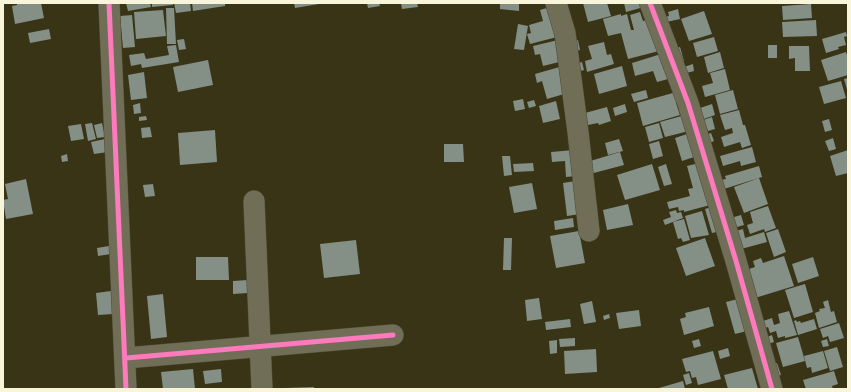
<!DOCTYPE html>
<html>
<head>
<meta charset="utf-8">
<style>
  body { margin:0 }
  #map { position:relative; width:851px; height:392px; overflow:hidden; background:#393416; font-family:Roboto,sans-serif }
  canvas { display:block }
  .frame { position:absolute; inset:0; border:4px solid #f9f5da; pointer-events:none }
</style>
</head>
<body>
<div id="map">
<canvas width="851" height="392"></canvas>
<div class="frame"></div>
</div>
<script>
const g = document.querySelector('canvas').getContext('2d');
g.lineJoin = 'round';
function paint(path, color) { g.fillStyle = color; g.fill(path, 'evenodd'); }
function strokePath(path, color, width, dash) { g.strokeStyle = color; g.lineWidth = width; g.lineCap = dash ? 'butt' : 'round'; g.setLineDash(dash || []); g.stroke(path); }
const building = new Path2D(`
  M17,3H41L44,18L15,24L12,6L17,5Z
  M126,3H150L151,7L128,11Z
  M152,3H173V5L152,7Z
  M174,3H190L191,11L176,13Z
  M192,3H225V6L193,11Z
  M294,3H319V4L295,8Z
  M367,3H379L380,6L368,8Z
  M401,3H417L418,7L402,9Z
  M511,3H519V11L500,9V4H511Z
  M583,3H607L611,16L588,22Z
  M624,3H643L644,7L626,12Z
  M811,4L812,18L783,20L782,6Z
  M550,7L557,37L530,44L527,34L531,33L529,25L543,21L540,10Z
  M166,8H174L176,44H167Z
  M678,9L680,19L662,23L661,18L669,16L668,12Z
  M163,10L166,36L136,39L134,12Z
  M704,11L712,34L689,41L681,19Z
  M640,12L643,21L650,19L659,51L628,59L621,33L608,36L603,19L621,14V16L627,14L631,30H634L630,15Z
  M132,15L135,47L123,48L120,16Z
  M816,20L817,36L783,37L782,22Z
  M518,24L528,26L524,50L514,49Z
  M49,29L51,39L30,43L28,33Z
  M846,32L847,36L844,37L846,45L838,47L839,49L826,53L822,39Z
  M714,37L718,51L697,57L693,43Z
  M184,39L186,49L179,50L177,40Z
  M558,40L563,61L543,66L540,54L535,55L533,46Z
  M578,40L580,50L573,52L571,42Z
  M604,42L607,55L611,54L614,64L587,72L585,61L592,59L588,46Z
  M176,45L179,62L142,68L141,64L131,66L129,55L144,53L146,59L169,55L167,46Z
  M768,45H777V58H768Z
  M789,46H809L810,71H795V58L789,59Z
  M680,47L684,61L678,63L673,49Z
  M720,52L724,68L708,73L704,57Z
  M846,52L848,58V75L828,81L821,60Z
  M661,54L668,79L657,82L653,71L635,76L632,63Z
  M208,60L213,85L178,92L173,67Z
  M582,62L584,70L576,72L579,63Z
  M693,64L694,71L683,74L681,68Z
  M563,66L571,92L547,99L542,81L537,83L535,74Z
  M622,66L627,86L599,94L594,74Z
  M725,69L730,90L705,97L702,86L713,83L710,73Z
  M144,72L147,98L131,100L128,75Z
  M848,78V93L844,79Z
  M841,81L846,98L824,104L819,87Z
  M646,90L648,98L634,102L631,94Z
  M733,90L738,109L720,114L715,95Z
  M680,91L683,102L676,103L680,115L643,126L637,103Z
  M523,99L525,109L515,111L513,101Z
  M534,100L536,106L529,108L527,102Z
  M556,101L560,119L543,123L539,106Z
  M140,103L141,113L134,114L133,105Z
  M625,104L627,112L615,116L613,108Z
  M712,104L715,115L701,120L697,109Z
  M607,107L611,121L599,125L598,123L588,125L585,113Z
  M739,110L743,125H745L751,145L742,148L740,142L724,147L721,137L733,133L732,128L725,130L720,115Z
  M685,115L689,131L665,137L660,122Z
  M146,116L147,120L139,121V117Z
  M712,117L715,129L708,131L706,127L702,129L700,121Z
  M829,119L832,130L825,132L822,121Z
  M92,123L96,139L88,141L85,124Z
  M102,123L105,137L97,138L94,125Z
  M659,123L663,138L649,142L645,127Z
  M81,124L84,139L71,141L68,126Z
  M150,127L152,137L142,138L141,128Z
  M215,130L217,162L180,165L178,133Z
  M690,133L697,156L682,161L675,138Z
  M711,133L714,141L707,144L703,136Z
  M833,138L836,149L829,151L825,141Z
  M105,139L108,152L94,154L91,142Z
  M619,139L623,151L608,155L605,143Z
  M659,141L663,156L653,159L649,144Z
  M444,144H463L464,162H444Z
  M752,147L756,162L741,166L740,161L723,166L720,156Z
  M574,150L576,176L566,177L565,161L552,162L551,152Z
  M848,150V173L836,176L830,156Z
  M620,152L624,165L590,174L587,162Z
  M67,154L68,161L62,162L61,156Z
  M502,156H510L512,175L504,176Z
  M703,162L714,204L684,212V210L679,211L678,207L669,209L667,202L690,196L688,189L693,188L687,166Z
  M533,163L534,171L514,172L513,164Z
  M652,164L660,190L625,200L617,175Z
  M666,164L672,184L664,186L658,167Z
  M759,166L762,177L724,189L721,180L726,179L725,176Z
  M759,178L768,204L744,213L734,187Z
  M26,179L33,214L6,219L3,200L8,199L5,184Z
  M575,181L580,214L567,216L563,183Z
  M532,183L537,209L514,213L509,187Z
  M153,184L155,196L145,197L143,185Z
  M628,204L633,225L607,230L603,210Z
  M714,206L721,231L712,233L705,209Z
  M768,206L776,228L765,232L764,229L750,234L747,225L753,223L750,212Z
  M676,210L677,213L681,212L683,218L665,225L663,220L671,217L669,212Z
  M702,211L709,235L691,238L685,216Z
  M741,215L744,225L730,229L727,219Z
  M573,218L574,227L555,230L554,221Z
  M684,219L690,240L683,242L681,238L678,239L673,222Z
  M743,229L745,238L764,232L767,242L741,249L732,232Z
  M778,229L786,252L774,257L766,233Z
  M579,231L585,263L556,268L550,236Z
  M504,238H512L511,270H503Z
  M705,238L715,266L686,276L676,248Z
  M356,240L360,274L324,278L320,244Z
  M109,246L111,254L98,256L97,248Z
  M784,256L794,286L755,298L746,270L755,267L753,261L761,258L763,263Z
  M196,257H228L229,280H196Z
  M813,257L819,276L798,283L792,264Z
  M248,280V293L233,294V281Z
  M805,284L813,312L794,318L785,290Z
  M111,291L113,314L98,315L96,293Z
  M163,294L167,337L151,339L147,296Z
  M539,298L542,319L527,321L525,300Z
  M742,298L751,330L735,334L726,302Z
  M828,300L831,312L834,311L837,322L819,328L815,313L820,311L819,309L825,308L823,302Z
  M592,301L596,322L584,324L580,304Z
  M709,307L714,326L684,335L680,319L686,317L685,313Z
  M639,310L641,326L619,329L616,313Z
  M789,311L797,335L785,338V336L778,338L776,331L770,333L768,327L760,330L757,323L772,318L774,325L780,323L778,314Z
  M609,314L610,318L604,320L603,316Z
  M570,319L571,327L546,330L545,322Z
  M814,319L817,329L798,335L794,321L796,320L797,322L800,321L801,323Z
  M839,323L844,338L830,342L828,336L823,338L820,329Z
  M772,335L774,342L764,345L762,339Z
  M798,337L805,361L783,367L776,343Z
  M575,338V346L560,347L559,339Z
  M699,339L701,346L694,348L692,341Z
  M827,339L829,346L823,347L821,341Z
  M557,340V353L550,354L549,341Z
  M837,347L843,367L830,371L824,351Z
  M728,348L730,356L720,359L718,351Z
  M596,349L597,372L565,374L564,351Z
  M713,351L721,379L698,385L696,377L692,378L690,371L686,372L682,359Z
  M823,351L828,368L812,373L811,367L807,368L804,356Z
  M777,363L781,375L774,378L769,366Z
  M752,368L758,389H728L724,375Z
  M193,369L195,389H163L161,372Z
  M221,369L222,382L205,384L203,371Z
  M834,371L838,384L832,386L833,389H806L803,380Z
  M689,373L692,383L686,385L683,375Z
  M683,381L685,389H659V388Z
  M314,387V389H284V388Z`);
const minor = new Path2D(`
  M109,3L126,389
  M556,3L565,33L578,132L589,231
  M650,3L688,103L736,261L772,389
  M254,201L262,389
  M126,358L393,335`);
const cycleway = new Path2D(`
  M109,3L126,389
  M650,3L688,103L736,261L772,389
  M126,358L393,335`);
paint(building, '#848f86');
strokePath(minor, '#4f4c36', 22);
strokePath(minor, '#716e58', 21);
strokePath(cycleway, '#fd7abc', 5);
</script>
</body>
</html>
